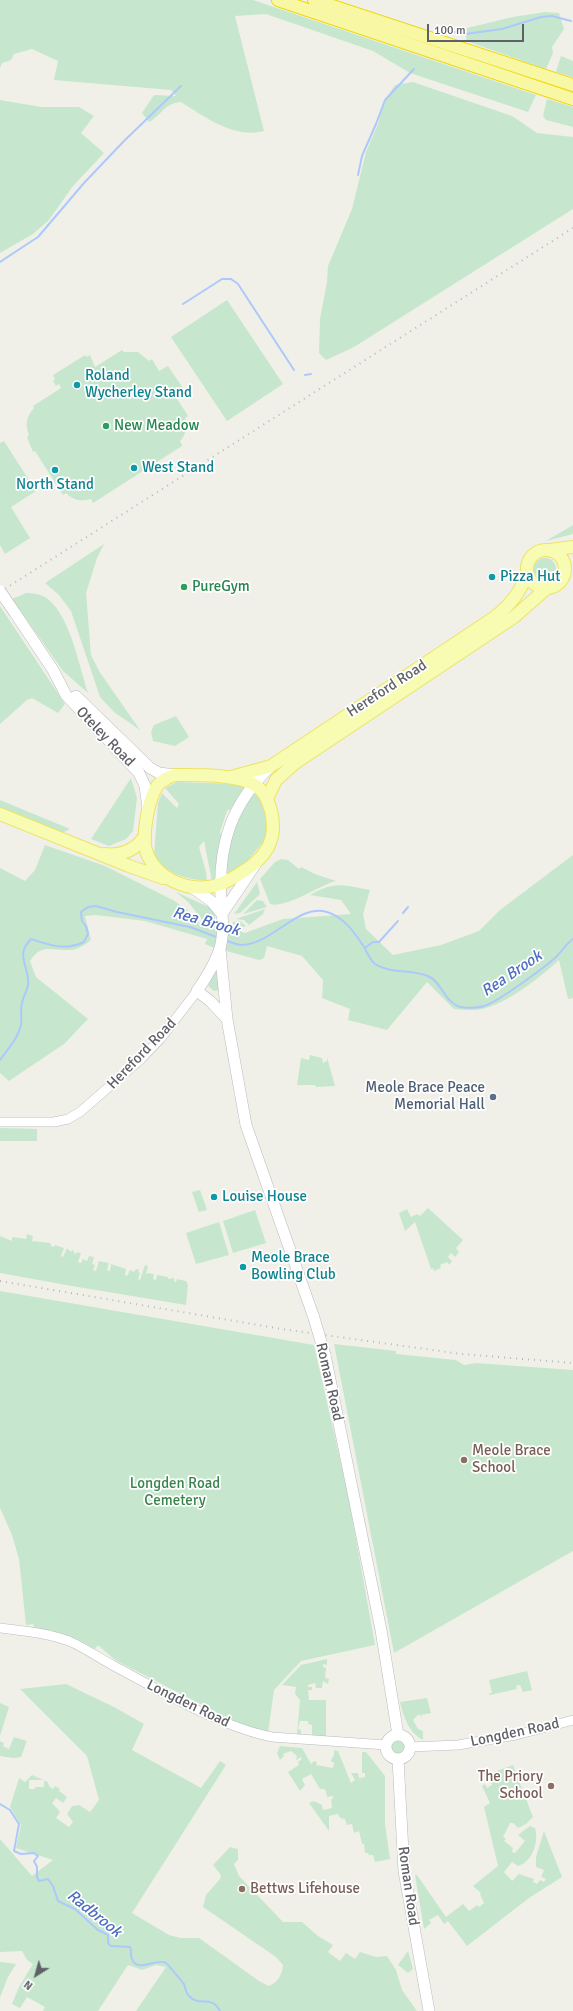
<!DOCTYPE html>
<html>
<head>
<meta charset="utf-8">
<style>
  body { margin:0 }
  #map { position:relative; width:573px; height:2011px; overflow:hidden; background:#f0f0e8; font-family:Signika,sans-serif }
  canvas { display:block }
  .north { position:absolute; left:16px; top:1955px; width:40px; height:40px; -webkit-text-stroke:3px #fff; paint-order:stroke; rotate:217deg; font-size:11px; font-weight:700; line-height:16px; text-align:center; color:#5f6167 }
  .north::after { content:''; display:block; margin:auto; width:14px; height:18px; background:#5f6167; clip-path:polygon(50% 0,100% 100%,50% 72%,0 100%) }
  .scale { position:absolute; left:427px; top:24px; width:97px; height:18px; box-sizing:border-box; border:2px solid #5f6167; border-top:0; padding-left:5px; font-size:12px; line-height:14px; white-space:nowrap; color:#5f6167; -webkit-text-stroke:3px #fff; paint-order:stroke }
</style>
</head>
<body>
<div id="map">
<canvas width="573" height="2011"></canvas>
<div class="north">N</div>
<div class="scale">100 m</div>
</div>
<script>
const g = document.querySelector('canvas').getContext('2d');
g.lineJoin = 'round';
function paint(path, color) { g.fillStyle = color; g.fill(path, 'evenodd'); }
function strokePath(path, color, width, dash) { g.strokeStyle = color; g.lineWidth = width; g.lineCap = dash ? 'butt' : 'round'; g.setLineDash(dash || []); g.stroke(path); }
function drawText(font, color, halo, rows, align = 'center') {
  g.font = font + ' Signika,sans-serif'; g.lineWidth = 3.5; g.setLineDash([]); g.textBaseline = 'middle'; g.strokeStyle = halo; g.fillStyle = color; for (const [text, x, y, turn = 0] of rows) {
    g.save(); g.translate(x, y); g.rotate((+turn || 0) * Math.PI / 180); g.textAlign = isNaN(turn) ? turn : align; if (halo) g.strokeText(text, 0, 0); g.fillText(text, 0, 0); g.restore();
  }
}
const green = new Path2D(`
  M0,0H253L536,95L528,112L410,73L373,51L266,14L235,16L264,131C234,139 205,117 181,102C163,104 163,114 149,122L142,113L154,95L176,96L171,90L54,80L58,61L32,49L14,54L11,60L2,63L0,68Z
  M545,12L559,13L564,29L552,47L553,53L546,69L466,41L467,28L513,17Z
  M561,56L573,61V77L556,72Z
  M413,82L512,116L537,133L573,137V209L354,347L326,360L319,353L320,319L327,282L328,266L352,209L366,152L378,124L383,103L395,85Z
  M547,99L573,107V127L546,120L543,116Z
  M0,100L41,107H79L94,116L81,133L104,153L73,186L49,220L33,234L0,253Z
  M227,300L283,384L227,421L171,337Z
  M122,350L124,352H138L149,361L152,359L159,371L168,366L185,391L176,397L188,416L185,418C187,427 186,435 180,441L182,446L93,503L91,499C81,502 73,500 66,493L63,495L35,451L33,452L27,437L29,435C25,425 26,417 34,408L33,406L61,388L59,384L56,386L53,381L55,379L53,375L85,355L87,357L90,355L95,367Z
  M4,441L36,491L11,507L30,538L5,554L0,545V443Z
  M573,525V534L546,541Z
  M104,544L97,558L86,593L91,655L99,671L140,730L114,712L100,697L71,611L59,595L45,583Z
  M534 569a11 11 0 1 1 22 0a11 11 0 1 1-22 0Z
  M26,593C34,593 42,594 49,600C71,619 79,666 88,693L63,671L12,599Z
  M0,606L65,704L58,713L32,698L27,700L0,724Z
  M176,716L189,737L175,746L153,741L151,732L154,725Z
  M131,778L137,798L133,831L126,839L109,846L91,839Z
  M177,782L236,784L246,787L233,808L227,811L220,832L223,839L220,879L212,881L204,841L199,847L206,872L207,881C186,879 165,874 154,855L158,803L162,793L177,808L179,804L165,788Z
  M253,791L265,805L268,829L265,840L243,866L225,878L228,850L232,830Z
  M0,800L70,829L62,833L0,809Z
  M45,845L105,866L173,900L193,914L202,927L206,924L188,902L176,892L211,908L215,915V926L232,930L233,922L240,921L246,926L236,930L245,933L283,919L351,914L341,900L310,895C336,881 342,885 370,890L363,914L366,929L393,955L441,945L479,931L500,910L573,855V998L568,999L559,960C539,978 512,1000 486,1008C476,1011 465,1010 454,1009L427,982L387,1030L348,1020L350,1009L322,998L323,980L302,956L267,946L264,958L259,960L212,947L205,944L207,939L145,921L96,915L85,916L91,940C85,945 77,950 69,950C50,951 42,943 30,961L36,977L88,1019L64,1044L9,1081L0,1073V868L25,881L35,870Z
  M281,859L288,860L299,869L301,867L315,874L336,881C320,885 285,909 270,904L260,879L275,862Z
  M257,882L260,894L240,913L234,914Z
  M257,900L263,901L267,907L243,914Z
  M265,909L263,914L249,925L244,920L236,919Z
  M217,968L220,990L214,991L208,986Z
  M310,1055L322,1058L323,1063L327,1061V1057L335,1086L316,1087L315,1085H297L301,1058L309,1060Z
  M0,1128L37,1129V1141H0Z
  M200,1190L207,1210L199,1212L192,1192Z
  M428,1208L463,1240L456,1248L459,1252L455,1257L451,1253L448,1257L452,1261L449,1265L447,1262L440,1265L441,1268L434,1271L433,1268L431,1269L415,1222L405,1231L399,1213L407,1209L411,1217L417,1214L420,1216Z
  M255,1210L266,1243L233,1253L223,1221Z
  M219,1222L229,1255L196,1264L186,1233Z
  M27,1234L33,1236L32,1242L34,1241L50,1243L51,1246L54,1247L55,1245L64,1248L61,1256L63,1257L67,1248L71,1252L72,1250L74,1251V1253L76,1254L77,1252L81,1253L78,1262L81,1263L83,1259L87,1261L89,1256L94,1257L92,1264L95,1265L93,1270L96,1271L99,1261L109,1263L107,1270L110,1271L111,1264L126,1269L125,1275L127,1276L130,1270L134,1272L136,1269L139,1270L138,1272L140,1273L138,1279L140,1280L145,1265L148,1266L146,1274L148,1273L154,1274L153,1279L156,1280L157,1275L168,1277V1279L174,1278V1281L176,1282L177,1279L186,1281L188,1285L186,1305L72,1286L0,1273V1236L12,1241V1237L26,1239Z
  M0,1291L314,1345L348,1495L375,1645L301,1661L274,1690L268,1733L239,1724L115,1660L98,1645L95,1649C76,1637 56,1631 34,1628L33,1624L26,1625L19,1559L12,1535L0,1508Z
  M334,1344L396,1351V1354L456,1360L464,1365L476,1363L573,1370V1551L394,1653Z
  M327,1659V1665L323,1664V1667L326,1668L325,1678L329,1679L328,1684L323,1681L322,1688H316L315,1683L308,1685V1687H312V1690H308L309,1700H326V1737L312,1736V1725L308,1724V1721H300L298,1729L301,1730V1735H297L300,1700L295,1694L296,1687L282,1685L301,1665Z
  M527,1671L532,1690L523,1692L520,1685L516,1686L517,1689L490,1695L489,1693H492L489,1680Z
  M66,1684L114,1707L144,1724L132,1750L201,1788L220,1761L226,1765L132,1913L169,1935L180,1938H199L259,1981L269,1986C278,1982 282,1975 283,1965L276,1957L203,1907L206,1895L220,1879L221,1875L213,1865L230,1847L238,1849V1860L234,1864L239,1876L283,1922H302L318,1936L333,1945L328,1952L340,1961L346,1953L355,1959L360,1952L376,1957L387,1956L396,1970L402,1990L417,2011H136L166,1967L156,1965L142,1970L128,1965L98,2011H43L45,2007L27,1997L20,2008L12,2004L19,1987L33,1964L27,1960L22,1951L0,1952V1839L32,1876L53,1860L16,1848L21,1825L10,1807L19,1778L25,1782L32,1775L48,1782L49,1786L53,1789L55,1786L60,1789L59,1791L67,1797L63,1803L56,1798L52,1803L60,1812L56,1818L69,1827L73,1822L67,1814L72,1806L79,1805L90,1812L99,1800L87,1756L20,1689ZM29,1780H44V1787H35V1789H29Z
  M427,1698L431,1713L421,1715L422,1719L419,1714L413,1720L418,1729L423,1731V1740C409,1733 403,1716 400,1702Z
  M0,1703L9,1707L0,1736Z
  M14,1737L27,1741L21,1757L13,1758L0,1756V1741L4,1743L3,1746L9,1749Z
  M391 1748a7 7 0 1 1 14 0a7 7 0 1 1-14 0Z
  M280,1746L302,1748L311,1764L314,1761L317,1762L316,1765L333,1768L334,1762H331L332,1758L334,1756V1750L338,1751L351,1783L355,1780L351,1773H358L359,1778L365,1777V1773H362V1752H366L385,1776V1824L390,1859L375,1862L373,1855H369L368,1853H365L364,1844H362L359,1831L354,1833L352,1824L347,1825L345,1819L340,1818L338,1814L329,1816V1831L309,1803L314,1801L322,1805L323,1810L332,1808L331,1799H333V1796L327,1797L326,1791L324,1789H320L311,1774L302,1779L305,1785L300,1791L288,1772L299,1765L298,1762L302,1759L301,1757L296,1760L297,1756L291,1751L283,1754L284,1756L280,1760L277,1753Z
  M513,1765L533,1817L526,1824L518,1828L513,1823H510L503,1837L506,1839L504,1841L513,1848L512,1852L515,1853L525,1841L518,1835L530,1826L535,1828C539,1841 533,1862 518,1866L512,1862L504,1872L512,1881L519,1874L534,1879L533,1882L537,1884L540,1880L544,1882L546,1879L541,1877L544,1870L536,1867V1857L544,1831L562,1877L529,1898L467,1946L448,1921L444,1924L438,1915L429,1920L431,1923L424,1929L415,1875H417L446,1917L463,1904L469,1911L477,1905L479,1907L484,1903L480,1894L481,1893L473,1886L498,1866L484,1807L490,1803L482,1786L485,1784L487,1788L492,1785L491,1781L497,1780L494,1772Z
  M408,1951L413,1969L408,1973L398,1965Z
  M0,1962L16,1964L8,1977L0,1997Z`);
const stream = new Path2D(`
  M442,37L444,30L465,34L502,29L541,17L552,16L571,21
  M358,175L362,156L376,124L385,100L414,69
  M0,262L38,237L84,183L124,141L181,86
  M183,304L222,279H231L238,284L294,370
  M305,375L311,374
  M403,913L408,907
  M225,940C230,942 237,945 242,945C273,944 298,903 327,912C344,917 355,933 364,947C367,952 370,960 375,964C390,974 412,969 428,976C442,982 444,1002 460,1007C466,1008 478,1008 484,1006C498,1002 545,967 556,957C562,951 566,944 573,939
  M365,948L373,942H379L398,921
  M0,1060C8,1049 18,1038 21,1025C22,1018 20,1010 22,1003C23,997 27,991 28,985C30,966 14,956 31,939C49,945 66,951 84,942L88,934L86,926L82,921L81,912L88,907L96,906L117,912L190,927L219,938
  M0,1804L10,1810L19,1824L14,1851L21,1854L34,1853L38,1856L34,1861L37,1867V1877L39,1881L48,1879L53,1886L58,1901L75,1909L98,1930L108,1935V1943L111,1946L130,1947C132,1951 130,1955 132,1959C137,1974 157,1957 166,1963C167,1963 183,1983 184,1984C185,1988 186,1993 189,1996C200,2008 211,1994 220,2011`);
const tertiary = new Path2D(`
  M0,1122H54L68,1119L80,1112L141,1059L161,1038L197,991
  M0,1628C23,1631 47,1633 69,1641C85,1648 99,1658 114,1666C161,1691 221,1727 272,1737L386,1745
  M410,1747L458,1745L516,1735L573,1720`);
const secondary = new Path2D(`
  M15,613L53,670L66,695L139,773L145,786L148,808
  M76,696L150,768L159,773L175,775
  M193,888L211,901L222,914
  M222,914L255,865
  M220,949L227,1019L246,1125L314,1318
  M227,1019L210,1001L197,991C206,978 214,965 219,951C225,935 222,915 221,899C218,845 231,804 271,766
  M325,1355L381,1630L398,1735
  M386 1747a12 12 0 1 1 24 0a12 12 0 1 1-24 0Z
  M398,1759L404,1871L429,2011`);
const primary = new Path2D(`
  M527 569a19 19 0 1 1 38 0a19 19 0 1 1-38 0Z
  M550,550L573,547
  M175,775C197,775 233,774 253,784C264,790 268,800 271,811C278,840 266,858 241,873C231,879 220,886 208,887C184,890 158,878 148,856C140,840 148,801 157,786C162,780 168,777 175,775Z
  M231,777L271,766L495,617C511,604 521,592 527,572
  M267,799L276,780L295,763L514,617L547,588
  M0,814L129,866L163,878
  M104,854C121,856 135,851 145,836`);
const trunk = new Path2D(`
  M278,0L573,99
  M314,0L573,85`);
const rail = new Path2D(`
  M0,592L573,228
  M0,1281L282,1329L461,1354L573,1363`);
const secondaryBridge = new Path2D(`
  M0,591L15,613
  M314,1318L325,1355`);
const markers = [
  [77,385,4,"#0f9aa8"],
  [106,426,4,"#2e9e5b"],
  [134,468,4,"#0f9aa8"],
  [55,470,4,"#0f9aa8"],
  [492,577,4,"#0f9aa8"],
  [184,587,4,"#2e9e5b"],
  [493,1097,4,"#5c6f8a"],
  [214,1197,4,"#0f9aa8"],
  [243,1267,4,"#0f9aa8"],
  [464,1460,4,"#8d6e63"],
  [551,1786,4,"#8d6e63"],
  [242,1889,4,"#8d6e63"]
];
const cultureNames = [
  ["Roland",85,376],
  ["Wycherley Stand",85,393],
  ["West Stand",142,468],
  ["North Stand",55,485,"center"],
  ["Pizza Hut",500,577],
  ["Louise House",222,1197],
  ["Meole Brace",251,1258],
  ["Bowling Club",251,1275]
];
const leisureNames = [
  ["New Meadow",114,426],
  ["PureGym",192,587]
];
const streetNames = [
  ["Hereford Road",387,689,-33],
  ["Oteley Road",105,737,46],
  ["Hereford Road",142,1054,-46],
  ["Roman Road",329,1382,77],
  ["Longden Road",188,1704,26],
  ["Longden Road",515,1733,-12],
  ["Roman Road",408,1886,82]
];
const serviceNames = [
  ["Meole Brace Peace",485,1088],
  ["Memorial Hall",485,1105]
];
const educationNames = [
  ["Meole Brace",472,1451],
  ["School",472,1468],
  ["The Priory",543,1777,"right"],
  ["School",543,1794,"right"],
  ["Bettws Lifehouse",250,1889]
];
const parkNames = [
  ["Longden Road",175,1484],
  ["Cemetery",175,1501]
];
const waterNames = [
  ["Rea Brook",206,922,16],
  ["Rea Brook",512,974,-34],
  ["Radbrook",94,1914,39]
];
paint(green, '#c6e7cd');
strokePath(stream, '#adc9fc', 2);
strokePath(tertiary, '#babbc1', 10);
strokePath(secondary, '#b9bac0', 12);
strokePath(primary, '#ece365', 14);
strokePath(trunk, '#efd70a', 14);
strokePath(tertiary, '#fff', 9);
strokePath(secondary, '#fff', 11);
strokePath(primary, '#f8fcb2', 12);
strokePath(trunk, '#f8f8a4', 12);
strokePath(rail, '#b8b8b9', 2, [1, 5]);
strokePath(secondaryBridge, '#b9bac0', 12, []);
strokePath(secondaryBridge, '#fff', 11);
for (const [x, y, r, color] of markers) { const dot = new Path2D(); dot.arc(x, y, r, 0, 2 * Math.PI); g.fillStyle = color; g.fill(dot); strokePath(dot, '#fff', 1.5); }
drawText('15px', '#0d838f', '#fff', cultureNames, 'left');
drawText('15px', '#27864d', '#fff', leisureNames, 'left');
drawText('15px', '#5f6167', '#fff', streetNames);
drawText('15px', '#4e5e75', '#fff', serviceNames, 'right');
drawText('15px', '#785e54', '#fff', educationNames, 'left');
drawText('15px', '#39844c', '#fff', parkNames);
drawText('italic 16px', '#4e6ec0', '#fff', waterNames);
</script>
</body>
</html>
